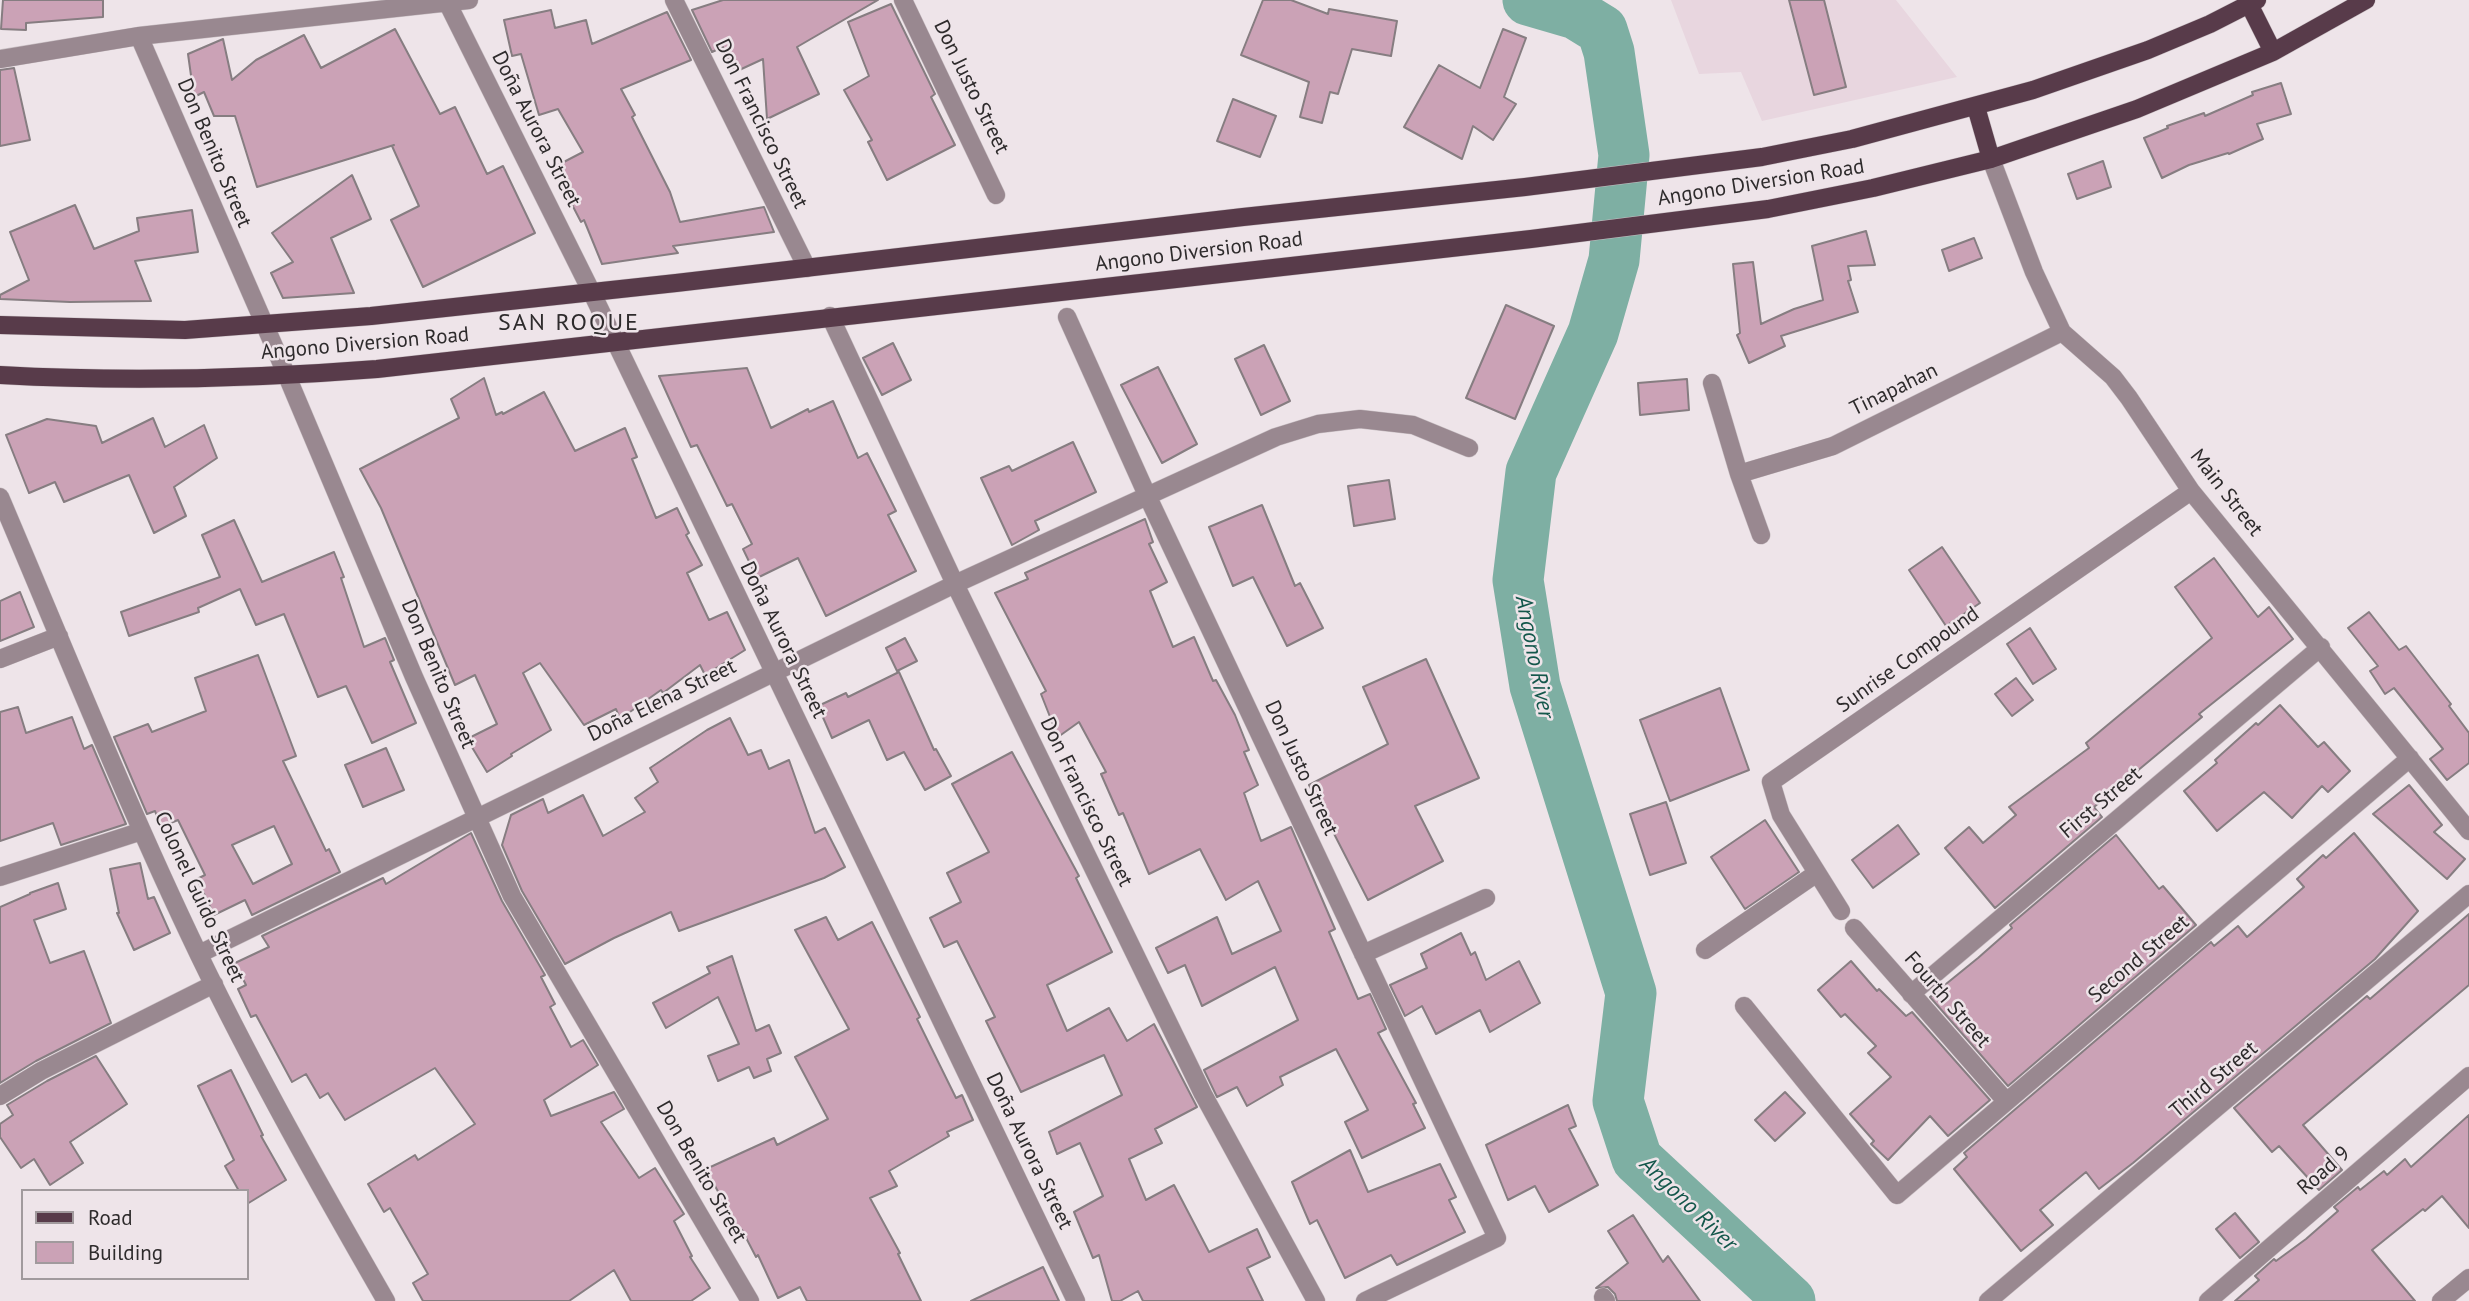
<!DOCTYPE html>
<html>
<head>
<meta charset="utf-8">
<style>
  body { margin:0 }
  #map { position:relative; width:2469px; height:1301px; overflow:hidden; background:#eee4e9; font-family:"PT Sans",sans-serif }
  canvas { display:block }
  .legend { position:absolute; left:21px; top:1189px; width:228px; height:91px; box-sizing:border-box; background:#eee4e9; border:2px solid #a19a9d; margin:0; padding:9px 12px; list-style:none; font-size:21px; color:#2e2b2c }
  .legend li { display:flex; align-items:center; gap:14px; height:35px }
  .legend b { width:35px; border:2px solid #a19a9d }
</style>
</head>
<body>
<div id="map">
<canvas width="2469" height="1301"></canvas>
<ul class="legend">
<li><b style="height:9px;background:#583b4a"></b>Road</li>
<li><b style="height:19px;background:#cba2b6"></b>Building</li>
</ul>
</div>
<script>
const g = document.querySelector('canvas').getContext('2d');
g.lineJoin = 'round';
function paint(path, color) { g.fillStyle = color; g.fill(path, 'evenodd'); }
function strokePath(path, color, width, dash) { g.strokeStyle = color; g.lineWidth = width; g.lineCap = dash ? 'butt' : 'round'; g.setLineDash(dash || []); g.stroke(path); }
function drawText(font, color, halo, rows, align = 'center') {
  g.font = font + ' "PT Sans",sans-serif'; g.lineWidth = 5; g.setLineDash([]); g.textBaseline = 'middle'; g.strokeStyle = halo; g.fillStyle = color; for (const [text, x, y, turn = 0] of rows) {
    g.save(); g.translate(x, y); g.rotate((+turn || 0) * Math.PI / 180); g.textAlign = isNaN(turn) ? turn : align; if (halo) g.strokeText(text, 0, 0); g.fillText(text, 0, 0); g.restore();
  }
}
const built = new Path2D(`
  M1671,0H1896L1957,77L1762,121L1741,72L1699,74Z`);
const river = new Path2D(`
  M1528,0L1576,14L1602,30L1609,52L1624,155L1614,260L1593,333L1531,472L1518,580L1535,686L1631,993L1618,1101L1637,1159L1790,1301`);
const building = new Path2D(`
  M3,0H103V17L26,23V30L1,29Z
  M723,0H878L797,47L819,94L767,119L763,59L735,72L723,47L712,52L692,10Z
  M1263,0H1291L1328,14L1329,9L1397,21L1391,56L1352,49L1338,94L1330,92L1322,123L1300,117L1309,82L1241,55Z
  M1789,0H1824L1846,87L1814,95Z
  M891,4L935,94L931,97L955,145L887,180L868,142L872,140L844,90L869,76L848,22Z
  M551,10L555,28L586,20L592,44L667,12L691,60L621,89L635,115L632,117L670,192L680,222L764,207L774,232L673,246L678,253L602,264L584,220L581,222L565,191L568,189L558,165L583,152L558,109L539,115L521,54L512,56L504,20Z
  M395,29L440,114L455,107L487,174L503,166L535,233L423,287L391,220L419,206L392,146L394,145L257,187L235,116H214L204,92L194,97L188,54L223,39L232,80L256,60L304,35L321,68Z
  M1503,29L1526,38L1504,97L1516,104L1493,140L1473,126L1462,159L1404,127L1439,65L1480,88Z
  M14,68L30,140L0,146V70Z
  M2281,83L2291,114L2257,124L2263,139L2229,154L2228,153L2189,165L2162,178L2144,138L2168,128L2167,126L2204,113L2205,116L2253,95L2252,92Z
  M1233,99L1276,116L1260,157L1217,141Z
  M2103,161L2111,187L2077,199L2068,174Z
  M352,175L371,219L331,238L354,293L283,298L271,273L293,262L272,233Z
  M75,205L94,249L139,231L137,218L192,210L198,252L135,261L151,301L70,302L0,299V295L29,280L10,232Z
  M1866,231L1875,265L1848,266L1851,280L1848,281L1858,312L1781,336L1785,346L1749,363L1737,335L1740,333L1733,264L1753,262L1761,324L1794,309L1823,300L1812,246Z
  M1974,238L1982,258L1949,271L1942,250Z
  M1506,305L1554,326L1515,419L1466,398Z
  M893,343L911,380L882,395L863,358Z
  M1264,345L1290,401L1261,415L1235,359Z
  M1158,367L1197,444L1162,463L1121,385Z
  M747,368L771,428L808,409L809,412L833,401L858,458L867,453L896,511L888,515L916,571L826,616L798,558L757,578L743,549L752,544L732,504L727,506L697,445L691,447L659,376Z
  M484,378L496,415L502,412L503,414L544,392L575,451L625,428L637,457L632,459L656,518L677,508L689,533L686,535L702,565L687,573L709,620L727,612L745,650L705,675L700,665L663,693L661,690L620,719L616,709L584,725L540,663L523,673L551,730L511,754L512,756L487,772L467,739L497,724L475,675L455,685L381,508L360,469L459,418L451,399Z
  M1687,379L1689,410L1640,415L1638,383Z
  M153,418L165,447L204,425L217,458L174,487L186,516L154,533L129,475L64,502L55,482L29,493L6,435L47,419L96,426L102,443Z
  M1073,442L1096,492L1035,521L1039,530L1012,545L981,478L1009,466L1012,471Z
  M1389,480L1395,519L1354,526L1348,486Z
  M1262,505L1295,586L1300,583L1323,628L1287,646L1253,577L1233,586L1209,527Z
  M1145,519L1153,542L1149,544L1167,582L1150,591L1173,647L1194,637L1213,681L1216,680L1235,715L1249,750L1244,752L1258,785L1244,793L1261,841L1291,827L1335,929L1329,932L1358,999L1370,994L1386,1029L1378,1033L1416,1103L1413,1104L1425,1128L1362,1158L1345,1122L1368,1110L1336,1049L1280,1077L1283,1085L1247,1106L1237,1087L1217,1097L1204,1070L1298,1020L1275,967L1202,1006L1185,965L1168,973L1156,948L1217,917L1232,954L1281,931L1258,881L1226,900L1200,849L1149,874L1123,813L1119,815L1101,774L1106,772L1079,722L1058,737L1041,694L1046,691L995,593L1028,579L1025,573Z
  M234,520L262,582L334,552L344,577L341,578L364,647L385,638L394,660L390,662L416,723L372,743L346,686L318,697L284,614L256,625L240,589L198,608L199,612L129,636L121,612L220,577L202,535Z
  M1942,547L1980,603L1946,626L1909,570Z
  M2214,558L2258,617L2269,607L2293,639L2199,714L2202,717L2094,807L2102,817L1995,908L1945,848L1969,827L1983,843L2016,815L2009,807L2089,748L2086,743L2212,638L2175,587Z
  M20,592L34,627L0,641V601Z
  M2369,612L2399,650L2406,646L2451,704L2449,706L2469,733V763L2447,780L2430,759L2443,749L2394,688L2385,694L2370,671L2378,666L2348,628Z
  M2030,628L2056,669L2033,684L2007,644Z
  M905,638L917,661L897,671L886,648Z
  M258,655L296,756L283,761L326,851L329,849L340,872L252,915L245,900L214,915L197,879L205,875L178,820L161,827L155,811L147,814L114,737L148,724L152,732L206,711L195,678ZM274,826L292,864L253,884L232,845Z
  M1426,659L1479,778L1415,806L1443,861L1368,900L1309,785L1388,744L1363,687Z
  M899,672L934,750L936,749L951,776L925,790L904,752L887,760L869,720L832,738L818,706L846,693L848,697Z
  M2016,678L2033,700L2012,716L1995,694Z
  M1720,688L1749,770L1670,801L1640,720Z
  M2280,705L2318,747L2324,742L2350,771L2328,792L2322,786L2292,818L2264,792L2217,831L2184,791L2217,763L2215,760L2256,723L2258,725Z
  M18,707L26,733L72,717L84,749L92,745L126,824L61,845L53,823L0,841V712Z
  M730,718L748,755L761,750L769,769L789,760L815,833L825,828L845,867L824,878L679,931L671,912L614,938L565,964L522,891L502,845L511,815L543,799L548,813L583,795L603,836L645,812L635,798L658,782L650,768L707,730Z
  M386,748L404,790L363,807L345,765Z
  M1012,752L1079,876L1076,878L1112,952L1047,985L1067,1031L1109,1008L1127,1041L1154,1024L1197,1107L1155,1129L1162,1143L1129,1159L1146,1200L1174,1185L1209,1252L1257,1229L1270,1257L1247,1268L1263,1301H1143L1138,1291L1120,1301H1112L1099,1255L1093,1258L1074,1212L1103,1196L1080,1143L1057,1154L1049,1132L1122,1095L1104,1055L1021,1092L986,1021L995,1017L957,941L944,947L930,918L961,902L947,873L989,852L952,784Z
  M2409,785L2442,825L2434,832L2465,859L2447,879L2373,814Z
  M1666,802L1686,863L1650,875L1630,814Z
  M1765,820L1799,872L1745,909L1711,857Z
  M1898,825L1919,854L1873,888L1852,860Z
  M471,833L502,901L545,975L541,977L555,1004L550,1007L571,1047L583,1040L598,1065L544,1100L551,1116L614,1092L624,1109L601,1122L639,1178L655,1168L684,1214L674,1221L692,1256L690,1257L710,1288L691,1301H631L614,1270L569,1301H423L413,1283L428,1274L390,1208L384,1212L368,1184L415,1155L418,1160L475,1124L435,1068L345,1120L328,1093L320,1098L306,1074L292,1082L256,1015L251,1017L238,989L246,985L235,963L269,947L262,936L383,878L386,884Z
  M2354,833L2418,911L2375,959L2133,1163L2099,1189L2086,1172L2040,1210L2053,1225L2021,1251L1954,1169L1967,1157L1964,1153L2211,942L2214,946L2238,926L2247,937L2304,887L2297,879L2323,855L2326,858Z
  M2116,835L2159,889L2163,886L2196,925L2008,1086L1930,997L1978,958L2012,928L2010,925Z
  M140,863L148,899L154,897L170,933L134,950L117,913H119L110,869Z
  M58,883L66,909L34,920L50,963L84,951L111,1023L36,1061L0,1083V907L30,894V893Z
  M2469,914V985L2303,1125L2342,1170L2319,1190L2279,1146L2272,1152L2234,1108L2367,996L2370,999Z
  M826,917L838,940L872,922L920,1017L917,1019L956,1098L962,1095L973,1120L947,1132L949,1136L889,1171L897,1186L870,1198L900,1253L898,1254L921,1301H807L800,1287L778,1298L758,1255L756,1257L742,1230L739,1231L706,1169L774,1138L777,1145L828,1119L795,1057L849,1029L795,930Z
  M1461,933L1471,955L1475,952L1486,980L1519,961L1540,1003L1490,1032L1480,1010L1436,1034L1422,1006L1405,1016L1390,985L1427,968L1421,954Z
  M732,956L756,1031L769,1025L781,1053L767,1059L771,1071L754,1078L749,1067L718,1081L708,1056L739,1044L718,997L666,1028L653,1003L710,973L707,967Z
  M1851,961L1877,991L1879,989L1906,1016L1912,1012L1990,1100L1948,1136L1930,1116L1888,1160L1871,1144L1874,1141L1850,1114L1891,1077L1868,1053L1876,1046L1845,1014L1841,1017L1818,990Z
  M96,1056L127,1104L70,1142L83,1163L50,1185L34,1159L21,1168L0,1137V1124L13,1115L7,1105L47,1081Z
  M231,1070L263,1135L261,1136L286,1180L247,1204V1191H239L225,1166L234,1160L198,1086Z
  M1785,1092L1805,1113L1775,1141L1755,1120Z
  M1568,1105L1576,1126L1569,1129L1598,1185L1549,1212L1535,1186L1508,1200L1486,1145Z
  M2469,1115V1228L2442,1196L2425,1211L2423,1209L2372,1250L2415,1301H2235L2259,1280L2255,1276L2274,1259L2276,1261L2306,1239L2338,1211L2334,1207L2358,1187L2360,1190L2384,1171L2387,1175L2405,1159L2411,1167Z
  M1350,1150L1368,1192L1440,1164L1456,1197L1449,1200L1465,1232L1397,1265L1391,1255L1345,1278L1317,1220L1310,1224L1292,1182Z
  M2235,1213L2259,1242L2240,1258L2216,1229Z
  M1633,1215L1663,1262L1668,1256L1700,1301H1617L1615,1294L1608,1287L1596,1288L1628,1263L1608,1231Z
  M1043,1267L1059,1301H971Z`);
const minor = new Path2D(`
  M446,0L592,293L1076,1301
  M674,0L807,268
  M903,0L996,195
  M139,36L287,376L414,677L512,896L750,1301
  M0,59L139,36L469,0
  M1991,159L2034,272L2062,332L2113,377L2129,398L2191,491L2469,831
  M830,316L955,584L1203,1094L1316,1301
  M1067,317L1147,495L1497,1238L1365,1301
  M1712,383L1739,474L1761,535
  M1739,474L1833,446L2062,332
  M0,497C65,650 127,805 199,955C256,1073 321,1188 386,1301
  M0,659L59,636
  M0,877L142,831
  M1841,911L1781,815L1771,782L2191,491
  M1854,928L2006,1101
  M1705,950L1817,873
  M199,954L955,584L1276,437L1318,424L1360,419L1413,425L1469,448
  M1363,954L1486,898
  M1911,994L2321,647
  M1744,1006L1897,1195L2410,758
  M0,1096L41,1071L214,984
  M1603,1297L1606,1301
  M1988,1301L2469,894
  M2208,1301L2469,1076
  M2441,1301L2469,1278`);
const major = new Path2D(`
  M2249,4L2273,52
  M1976,107L1991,159
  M0,325L185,330L371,316L676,283L1243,217L1525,187L1762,157L1852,139L2033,90L2148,50L2210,24L2257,0
  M0,375C126,382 251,379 377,369L1531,239L1768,209L1873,188L1991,159L2137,109L2273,52L2366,0`);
const streetNames = [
  ["Don Justo Street",971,87,64],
  ["Don Francisco Street",761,124,64],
  ["Doña Aurora Street",536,129,63],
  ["Don Benito Street",214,153,67],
  ["Angono Diversion Road",1761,183,-9],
  ["Angono Diversion Road",1199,252,-7],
  ["Angono Diversion Road",365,344,-5],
  ["Tinapahan",1894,390,-26],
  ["Main Street",2226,493,52],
  ["Doña Aurora Street",783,640,64],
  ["Sunrise Compound",1908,660,-35],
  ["Don Benito Street",438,674,67],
  ["Doña Elena Street",662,701,-26],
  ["Don Justo Street",1301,768,65],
  ["Don Francisco Street",1086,802,64],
  ["First Street",2101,803,-40],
  ["Colonel Guido Street",199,897,65],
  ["Second Street",2139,959,-40],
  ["Fourth Street",1947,1000,49],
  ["Third Street",2214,1080,-40],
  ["Doña Aurora Street",1029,1151,64],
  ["Road 9",2324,1171,-41],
  ["Don Benito Street",701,1172,60]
];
const waterNames = [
  ["Angono River",1534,657,79],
  ["Angono River",1688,1204,44]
];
const quarterNames = [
  ["SAN ROQUE",569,323]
];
paint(built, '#e8d6df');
strokePath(river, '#7eafa3', 51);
paint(building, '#cba2b6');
strokePath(building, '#867d81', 2);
strokePath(minor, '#c8bfc3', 19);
strokePath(major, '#c8bfc3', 19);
strokePath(minor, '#998890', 18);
strokePath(major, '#583b4a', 18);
drawText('21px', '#2e2b2c', '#eee4e9', streetNames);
drawText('italic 23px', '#14574b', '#eee4e9', waterNames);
g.letterSpacing = '2px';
drawText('24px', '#2e2b2c', '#eee4e9', quarterNames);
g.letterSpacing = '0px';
</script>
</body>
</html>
